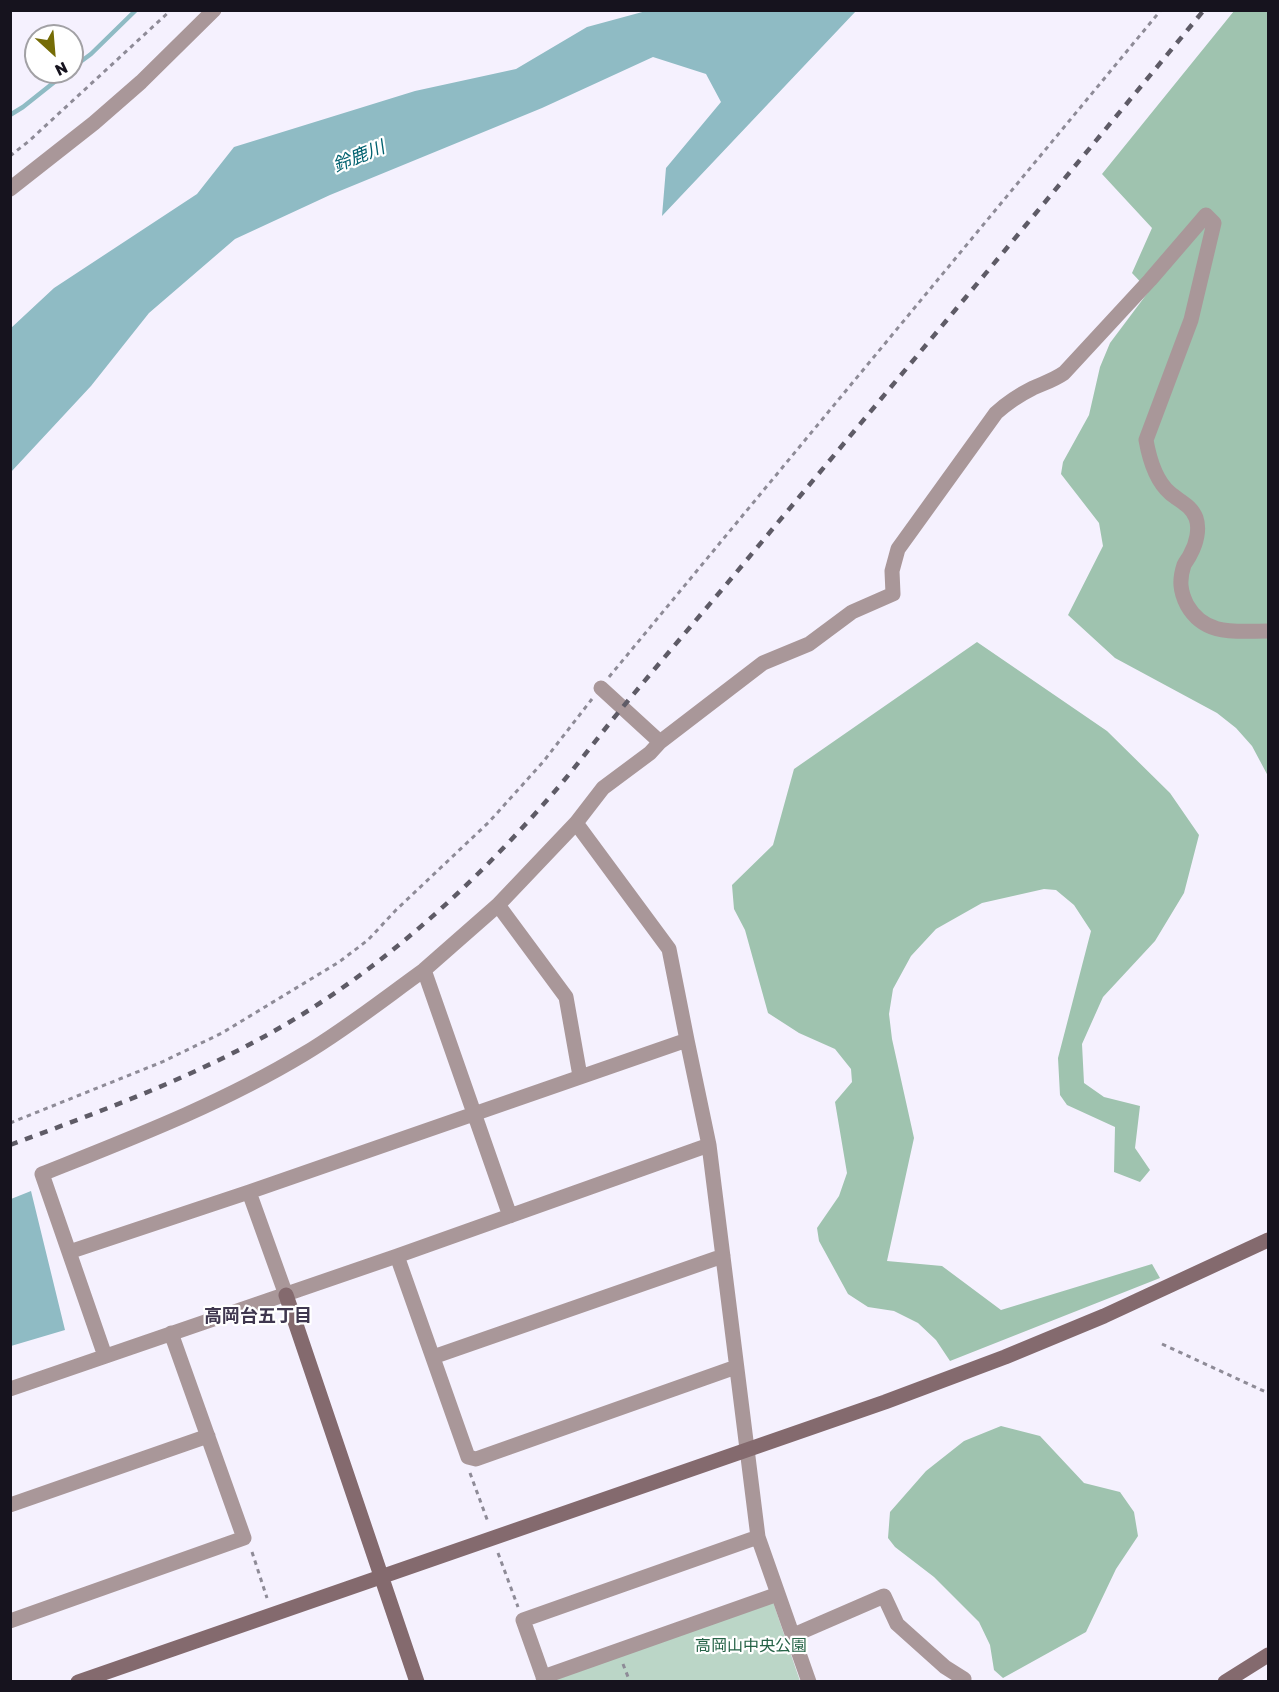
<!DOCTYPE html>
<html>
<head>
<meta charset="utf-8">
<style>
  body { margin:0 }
  #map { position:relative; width:1279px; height:1692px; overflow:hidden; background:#f5f1fe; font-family:Rubik,sans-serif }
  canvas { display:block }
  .frame { position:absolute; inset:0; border:12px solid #16131e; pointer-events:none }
  .north { position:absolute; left:24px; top:24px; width:60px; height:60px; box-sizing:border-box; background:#fff; border:2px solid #a2a1a5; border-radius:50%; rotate:154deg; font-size:16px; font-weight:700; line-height:24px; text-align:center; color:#16131e }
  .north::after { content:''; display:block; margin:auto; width:21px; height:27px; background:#756c06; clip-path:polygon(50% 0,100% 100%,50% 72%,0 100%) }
</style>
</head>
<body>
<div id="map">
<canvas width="1279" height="1692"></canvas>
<div class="frame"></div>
<div class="north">N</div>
</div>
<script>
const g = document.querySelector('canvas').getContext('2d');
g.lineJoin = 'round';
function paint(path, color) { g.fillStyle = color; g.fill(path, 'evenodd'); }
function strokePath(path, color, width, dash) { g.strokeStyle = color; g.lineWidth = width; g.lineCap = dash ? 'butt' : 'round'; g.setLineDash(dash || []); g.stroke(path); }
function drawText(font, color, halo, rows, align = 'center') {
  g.font = font + ' Rubik,"Noto Sans JP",sans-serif'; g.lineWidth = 4.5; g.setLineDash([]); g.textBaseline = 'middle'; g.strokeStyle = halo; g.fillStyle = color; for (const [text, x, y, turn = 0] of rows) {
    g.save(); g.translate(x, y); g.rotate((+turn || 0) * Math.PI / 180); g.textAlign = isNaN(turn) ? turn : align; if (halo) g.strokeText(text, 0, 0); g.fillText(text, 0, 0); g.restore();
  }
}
const green = new Path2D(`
  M773,1602L800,1681L553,1682L552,1679Z`);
const forest = new Path2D(`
  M1234,11H1268V776L1252,746L1236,728L1217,713L1115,658L1068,615L1103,546L1099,523L1061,474L1063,462L1089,415L1100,367L1110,343L1149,291L1132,273L1152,228L1102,174Z
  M977,642L1107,731L1170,793L1199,835L1184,893L1155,941L1103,997L1082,1044L1084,1083L1104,1097L1140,1106L1135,1148L1150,1170L1140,1182L1114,1172L1115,1127L1067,1105L1060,1095L1058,1058L1091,931L1074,905L1056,890L1044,889L982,903L936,929L911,956L893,989L889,1014L892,1039L914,1138L887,1261L942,1266L1001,1310L1152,1264L1160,1278L950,1361L936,1340L918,1323L894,1311L868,1307L848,1294L819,1241L817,1228L839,1196L847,1173L835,1102L852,1082L851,1069L835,1049L799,1033L768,1013L745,930L734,909L732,885L773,845L794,769Z
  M1001,1426L1040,1436L1084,1483L1120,1492L1134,1512L1138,1536L1116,1569L1086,1632L1003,1678L994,1670L990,1645L979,1622L934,1577L895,1547L888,1538L890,1512L926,1471L964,1441Z`);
const water = new Path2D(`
  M646,11H856L662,216L666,168L721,102L706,74L653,57L542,108L330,195L235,239L149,313L91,386L11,472V328L54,288L197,194L234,147L415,91L516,69L587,27Z
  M31,1191L65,1330L11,1346V1199Z`);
const stream = new Path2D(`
  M72,68L91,54L136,10
  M10,115L23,107L67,72`);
const path = new Path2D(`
  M10,156L29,141L171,10
  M609,677L1161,10
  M10,1123L162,1062L222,1033L339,962L368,940L396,910L489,822L543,762L592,699
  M1162,1344L1268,1393
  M470,1473L488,1522
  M252,1552L267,1598
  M498,1553L518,1607
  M623,1664L630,1682`);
const street = new Path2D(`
  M10,189L94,123L141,82L214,10
  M601,688L660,742
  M576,823L603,788L650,753L660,742L763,663L809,644L852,612L893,594L892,571L898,549L996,413C1007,403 1019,395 1033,388C1044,383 1054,380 1064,373L1150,280L1206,215L1214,223L1191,320L1146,440C1149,457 1156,481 1170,493C1179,501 1191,505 1196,518C1200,529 1196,544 1191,553C1189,558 1186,561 1184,565C1179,580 1180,591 1187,605C1205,637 1237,631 1268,631
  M498,905L566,997L580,1076
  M424,970L498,905L576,823L669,949L687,1040
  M249,1192L286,1295
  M69,1252L249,1192L687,1040L709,1145L758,1537L809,1682
  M397,1256L468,1457L476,1459L736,1367
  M105,1356L42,1174C132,1138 221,1104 304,1054C346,1029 385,998 424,970L510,1216
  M433,1357L723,1256
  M10,1389L397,1256L709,1145
  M10,1505L208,1436
  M10,1621L244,1538L171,1333
  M794,1635L884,1596L897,1624L945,1667L964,1679L959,1682
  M543,1677L778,1594
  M545,1682L523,1620L758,1537`);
const secondary = new Path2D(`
  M286,1295L417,1682
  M78,1682L885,1402L1005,1357L1104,1316L1268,1240
  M1225,1682L1268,1655`);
const rail = new Path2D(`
  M10,1145C118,1105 227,1065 323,1001C406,946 482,875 548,799C574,770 597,738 622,708C656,667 691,626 725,586C885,394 1045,203 1204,10`);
const parkNames = [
  ["高岡山中央公園",751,1646]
];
const waterNames = [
  ["鈴鹿川",359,157,-22]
];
const neighbourhoodNames = [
  ["高岡台五丁目",258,1317]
];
paint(green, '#bbd6c7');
paint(forest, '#9fc3af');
paint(water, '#8fbbc4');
strokePath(stream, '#8fbbc4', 4.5);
strokePath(path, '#8e8b97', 3, [4.5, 4.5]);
strokePath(street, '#a99799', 15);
strokePath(secondary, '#846a6e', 15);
strokePath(rail, '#5e5b66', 4.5, [8, 8]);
drawText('16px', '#266347', '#fff', parkNames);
drawText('italic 18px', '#026270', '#fff', waterNames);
drawText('bold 18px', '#3f374f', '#fff', neighbourhoodNames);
</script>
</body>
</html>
